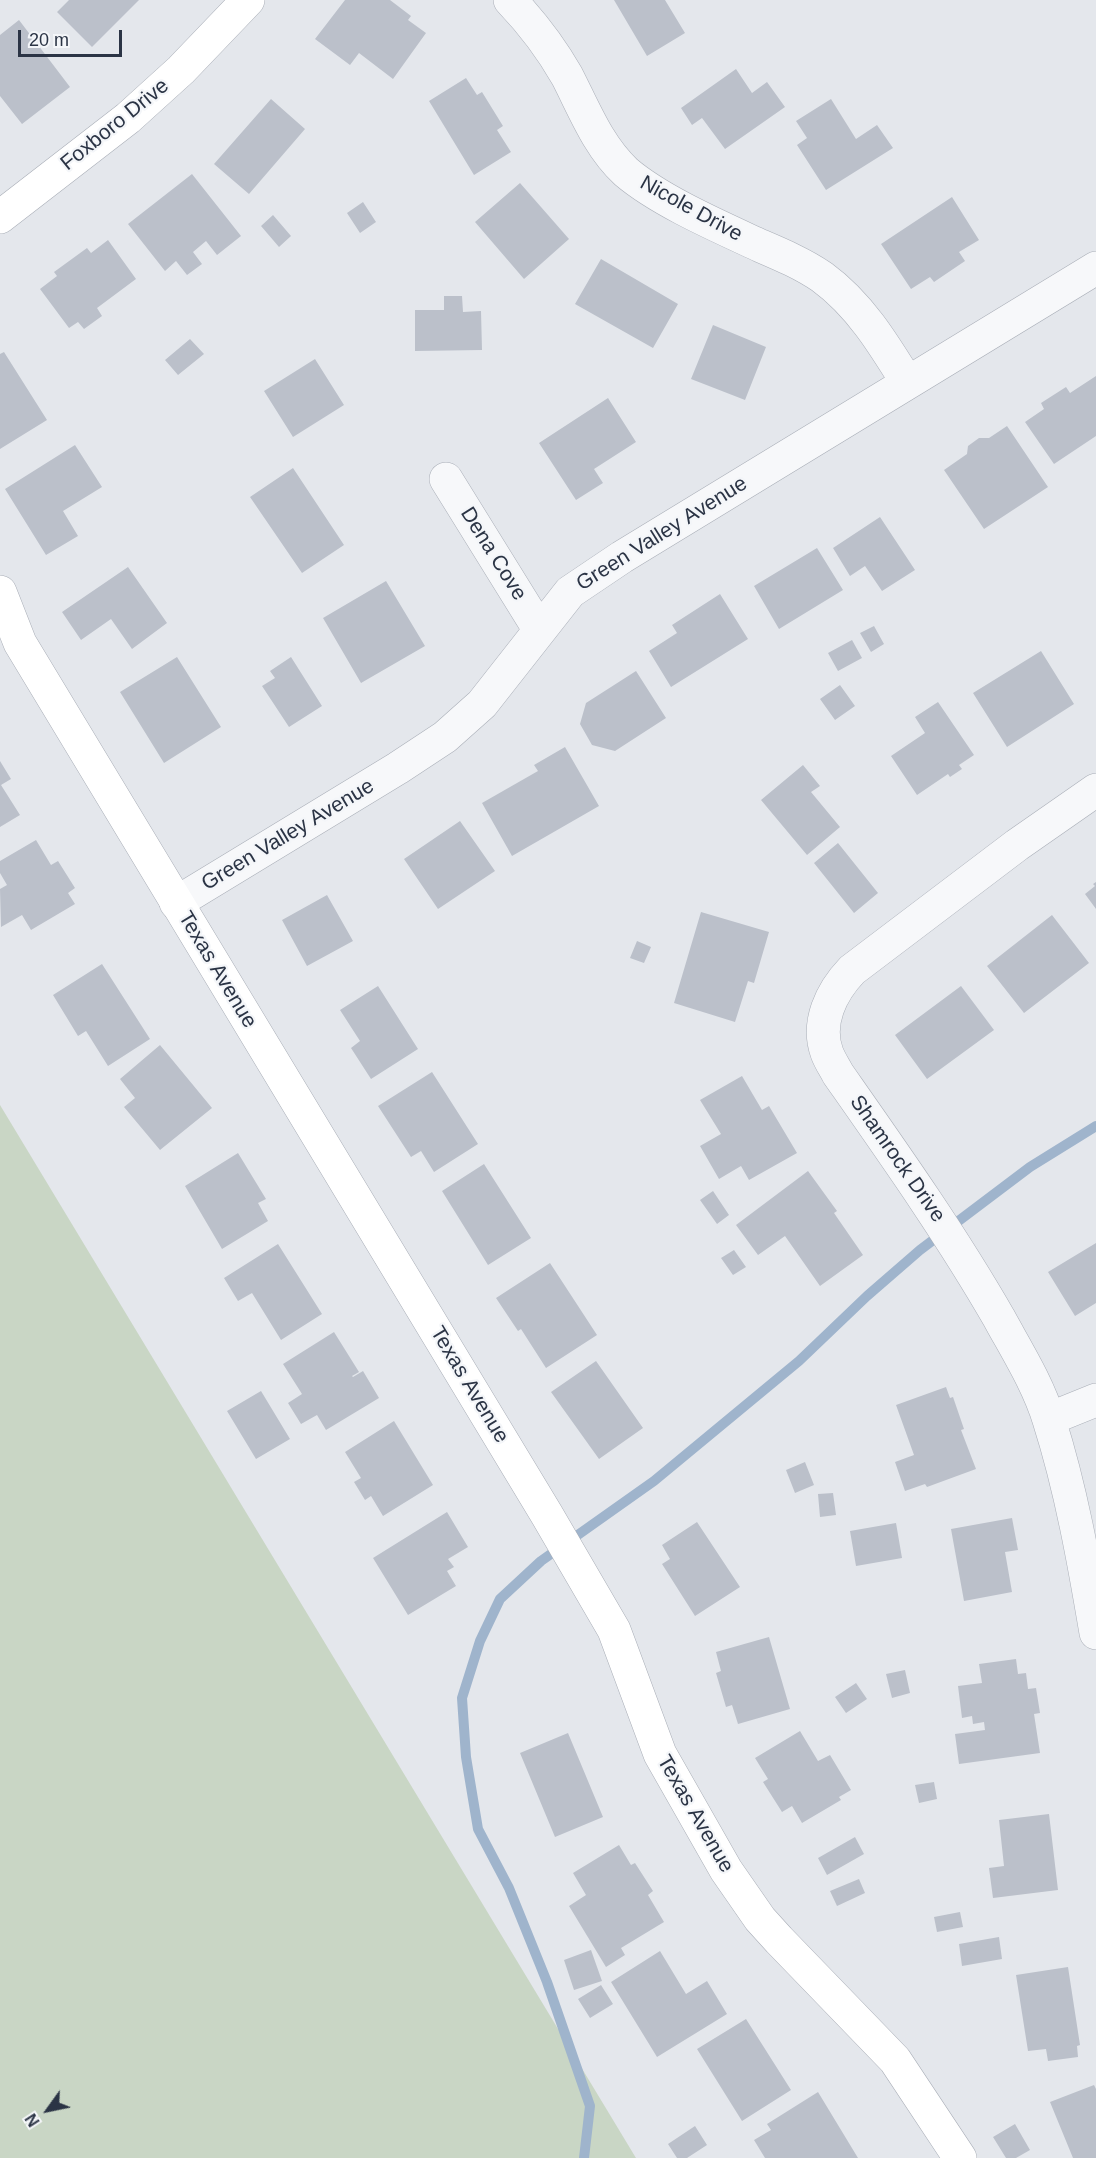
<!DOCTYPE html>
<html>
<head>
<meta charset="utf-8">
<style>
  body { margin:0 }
  #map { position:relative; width:1096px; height:2158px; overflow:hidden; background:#e4e7ec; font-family:Arial,sans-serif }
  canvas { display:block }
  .north { position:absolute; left:18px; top:2080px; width:60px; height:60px; -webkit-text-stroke:4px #f4f6f9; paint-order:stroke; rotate:237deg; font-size:16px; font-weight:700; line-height:24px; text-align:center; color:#2b3445 }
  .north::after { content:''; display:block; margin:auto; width:21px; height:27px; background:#2b3445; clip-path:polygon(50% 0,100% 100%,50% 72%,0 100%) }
  .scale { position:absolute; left:18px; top:30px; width:104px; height:27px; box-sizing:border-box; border:3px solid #2b3445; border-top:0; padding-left:8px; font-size:18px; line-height:21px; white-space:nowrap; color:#2b3445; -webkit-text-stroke:4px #f4f6f9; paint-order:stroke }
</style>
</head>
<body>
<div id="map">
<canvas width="1096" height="2158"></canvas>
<div class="north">N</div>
<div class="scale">20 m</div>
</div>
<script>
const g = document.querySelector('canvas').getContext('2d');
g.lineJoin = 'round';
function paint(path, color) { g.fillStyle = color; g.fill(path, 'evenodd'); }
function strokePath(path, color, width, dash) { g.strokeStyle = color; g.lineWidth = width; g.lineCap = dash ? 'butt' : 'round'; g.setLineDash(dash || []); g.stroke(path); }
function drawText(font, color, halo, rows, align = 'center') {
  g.font = font + ' Arial,sans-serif'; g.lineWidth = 4.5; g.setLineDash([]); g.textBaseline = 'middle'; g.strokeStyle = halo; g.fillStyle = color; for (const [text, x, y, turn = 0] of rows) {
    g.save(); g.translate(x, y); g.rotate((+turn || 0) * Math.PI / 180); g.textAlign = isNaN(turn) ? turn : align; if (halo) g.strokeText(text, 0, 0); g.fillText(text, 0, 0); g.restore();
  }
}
const green = new Path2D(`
  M0,1105L636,2158H0Z`);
const stream = new Path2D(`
  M584,2158L590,2106L547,1982L509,1888L478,1829L466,1757L462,1698L480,1641L500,1599L541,1561L654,1481L799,1361L867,1296L920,1250L1030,1167L1096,1126`);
const building = new Path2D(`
  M69,0H139L92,47L57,12Z
  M345,0H390L411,16L408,20L426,33L393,79L359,53L350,65L315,39Z
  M614,0H665L685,33L647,56Z
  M19,20L70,87L22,124L0,96V35Z
  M736,69L752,93L767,82L785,107L725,149L702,118L692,125L681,108Z
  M466,78L477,95L482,92L503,126L497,130L511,152L474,175L429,101Z
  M271,99L305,129L249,194L214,164Z
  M831,99L856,139L877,125L893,148L826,190L797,145L807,138L796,121Z
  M192,174L241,236L217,255L206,241L193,252L202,264L187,275L176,261L165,271L128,224Z
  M520,183L569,239L524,279L475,222Z
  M952,197L979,240L959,252L965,261L934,282L930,277L911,289L881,244Z
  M363,202L376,222L360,233L347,213Z
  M273,215L291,236L279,247L261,226Z
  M108,240L136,279L97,308L102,316L84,329L78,322L69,328L40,289L57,276L54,272L87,248L91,253Z
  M601,259L678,304L653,348L575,304Z
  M444,296H462L463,312L481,311L482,350L415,351V310H444Z
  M713,325L766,347L745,400L691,379Z
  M190,339L204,354L178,375L165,360Z
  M4,352L47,420L0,449V354Z
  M315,359L344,405L293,437L264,391Z
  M1096,376V436L1054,464L1025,422L1044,409L1041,403L1066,387L1070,393Z
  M608,398L636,442L594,469L603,483L576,500L539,443Z
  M1007,426L1048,487L984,529L944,470L967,454L968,446L979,438H989Z
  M75,445L102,487L63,511L78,536L46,555L5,489Z
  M293,468L344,545L302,573L250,497Z
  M880,517L915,570L882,591L865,566L850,576L833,548Z
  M817,548L843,590L779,629L754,586Z
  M128,567L167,623L132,649L111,619L81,640L62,612Z
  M386,581L425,646L361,683L323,618Z
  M720,594L748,639L671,687L649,651L677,633L672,625Z
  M874,626L884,644L871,652L860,633Z
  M852,640L862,658L838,671L828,653Z
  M1041,651L1074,704L1007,747L973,693Z
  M177,657L221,727L164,763L120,692Z
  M291,657L322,706L289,727L262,686L275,678L270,671Z
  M636,671L666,718L615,751L592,745L580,724L586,703Z
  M840,685L855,706L835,720L820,699Z
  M938,702L974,755L959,765L962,769L950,777L948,774L917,795L891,756L925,733L915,717Z
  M565,747L599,806L512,856L482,803L538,771L534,765Z
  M0,761L11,779L1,785L20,815L0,827Z
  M803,765L820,786L811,792L840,827L807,855L761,800Z
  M460,821L495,871L438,909L404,859Z
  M36,840L51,865L58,861L75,888L68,893L75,904L31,930L22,915L1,927L0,889L7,885L0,873V861Z
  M838,843L878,893L854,913L814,863Z
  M1096,882V909L1085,894L1095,886L1093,884Z
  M327,895L353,941L307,966L282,920Z
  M701,912L769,932L754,983L748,981L735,1022L674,1003Z
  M1052,915L1089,963L1024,1013L987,966Z
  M637,941L651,947L644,963L630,958Z
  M102,964L150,1039L108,1066L86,1031L78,1036L53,995Z
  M378,986L418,1049L371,1079L351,1048L360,1041L340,1010Z
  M961,986L994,1030L927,1079L895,1035Z
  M160,1045L212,1108L160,1150L124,1107L135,1098L120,1079Z
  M432,1072L478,1144L434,1172L421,1151L411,1157L378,1106Z
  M742,1076L762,1110L769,1106L797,1153L749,1180L741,1166L719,1179L700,1146L721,1134L700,1100Z
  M238,1153L266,1199L258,1203L268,1221L222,1249L185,1186Z
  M484,1164L531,1238L488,1265L442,1191Z
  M808,1171L837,1211L834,1213L863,1255L820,1286L785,1236L758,1255L736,1225Z
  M713,1191L729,1215L717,1224L700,1200Z
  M1096,1243V1303L1075,1316L1048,1272Z
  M278,1244L322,1314L281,1340L252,1293L238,1301L224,1278Z
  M734,1250L746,1267L733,1275L721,1258Z
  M550,1263L597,1335L546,1368L521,1329L518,1331L496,1298Z
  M334,1332L359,1372L352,1376L353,1377L363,1371L379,1398L326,1430L317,1415L301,1424L288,1403L302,1394L283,1364Z
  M596,1361L643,1428L599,1459L551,1392Z
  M946,1387L950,1398L953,1397L964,1429L961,1430L976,1469L927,1487L925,1484L905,1491L895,1462L914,1455L896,1405Z
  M261,1391L290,1439L256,1459L227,1411Z
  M394,1421L433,1485L383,1516L371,1496L365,1500L354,1482L361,1478L345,1452Z
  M805,1462L814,1485L795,1493L786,1470Z
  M833,1493L836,1515L820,1517L818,1494Z
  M447,1512L468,1547L448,1559L454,1567L447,1571L456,1586L408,1615L373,1558Z
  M1012,1518L1018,1550L1005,1552L1012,1592L964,1601L951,1529Z
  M697,1522L740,1587L695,1616L662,1564L670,1559L662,1545Z
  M896,1523L902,1558L856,1566L850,1531Z
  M769,1637L790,1709L738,1724L732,1705L726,1707L716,1673L721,1671L716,1652Z
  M1016,1659L1018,1674L1026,1673L1028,1689L1036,1688L1040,1713L1034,1714L1040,1753L959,1764L955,1734L985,1730L984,1722L973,1724L972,1716L962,1718L958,1686L982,1683L979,1664Z
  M905,1670L910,1693L892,1698L886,1674Z
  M856,1683L867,1699L846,1713L835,1697Z
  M800,1731L818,1761L830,1755L851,1790L839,1797L841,1800L802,1823L792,1806L782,1812L763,1782L768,1779L755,1758Z
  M568,1733L603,1817L555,1837L520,1753Z
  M934,1782L937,1799L919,1803L915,1785Z
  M1049,1814L1058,1890L993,1898L989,1868L1004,1866L999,1820Z
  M855,1837L864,1854L827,1875L818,1858Z
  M619,1845L631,1865L635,1863L653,1891L648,1895L664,1922L621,1948L625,1955L606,1967L569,1906L586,1895L573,1873Z
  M859,1879L865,1893L837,1906L830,1891Z
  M960,1912L963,1927L937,1932L934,1917Z
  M999,1937L1002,1959L962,1966L959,1944Z
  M591,1950L602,1981L574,1990L564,1960Z
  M660,1951L686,1994L707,1981L727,2014L657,2057L611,1982Z
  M1068,1967L1080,2045L1077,2046L1078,2057L1048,2061L1046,2049L1028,2051L1016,1975Z
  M601,1985L613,2004L590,2018L578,1999Z
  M746,2019L791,2090L742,2121L697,2049Z
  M1094,2085L1096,2089V2158H1073L1050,2102Z
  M818,2092L858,2158H765L754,2140L771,2130L767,2124Z
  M1015,2124L1030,2150L1016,2158H1006L993,2137Z
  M695,2126L707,2145L687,2158H677L668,2144Z`);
const street = new Path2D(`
  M510,0C532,23 551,48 567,76C584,109 598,146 626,172C660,201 720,227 761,246C782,255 803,264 822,277C859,304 883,343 907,382
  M446,479L539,629
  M1096,790L1017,845L852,970C831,992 816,1023 827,1053C830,1061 835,1068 838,1074C894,1154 950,1233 999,1318C1017,1351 1038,1384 1049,1420C1071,1489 1084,1562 1096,1633
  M176,903L398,768L445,737L482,704L570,592L622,557L1096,268
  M1049,1419L1096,1400`);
const secondary = new Path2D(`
  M0,217L128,118L181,70L248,0
  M0,592L20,643L547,1515L614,1630L660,1754L726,1870L760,1919L779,1940L895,2060L960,2158`);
const streetNames = [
  ["Foxboro Drive",115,125,-39],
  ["Nicole Drive",691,209,29],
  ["Green Valley Avenue",662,534,-32],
  ["Dena Cove",493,554,58],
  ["Green Valley Avenue",288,835,-31],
  ["Texas Avenue",217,970,59],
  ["Shamrock Drive",897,1159,55],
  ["Texas Avenue",469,1385,59],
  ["Texas Avenue",695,1814,60]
];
paint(green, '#c9d6c5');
strokePath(stream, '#9fb4cc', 10);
paint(building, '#bbc0ca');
strokePath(street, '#a9aeb7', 34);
strokePath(secondary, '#a9aeb7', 34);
strokePath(street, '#f7f8fa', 33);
strokePath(secondary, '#fff', 33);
drawText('21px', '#2b3445', '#f4f6f9', streetNames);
</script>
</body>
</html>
